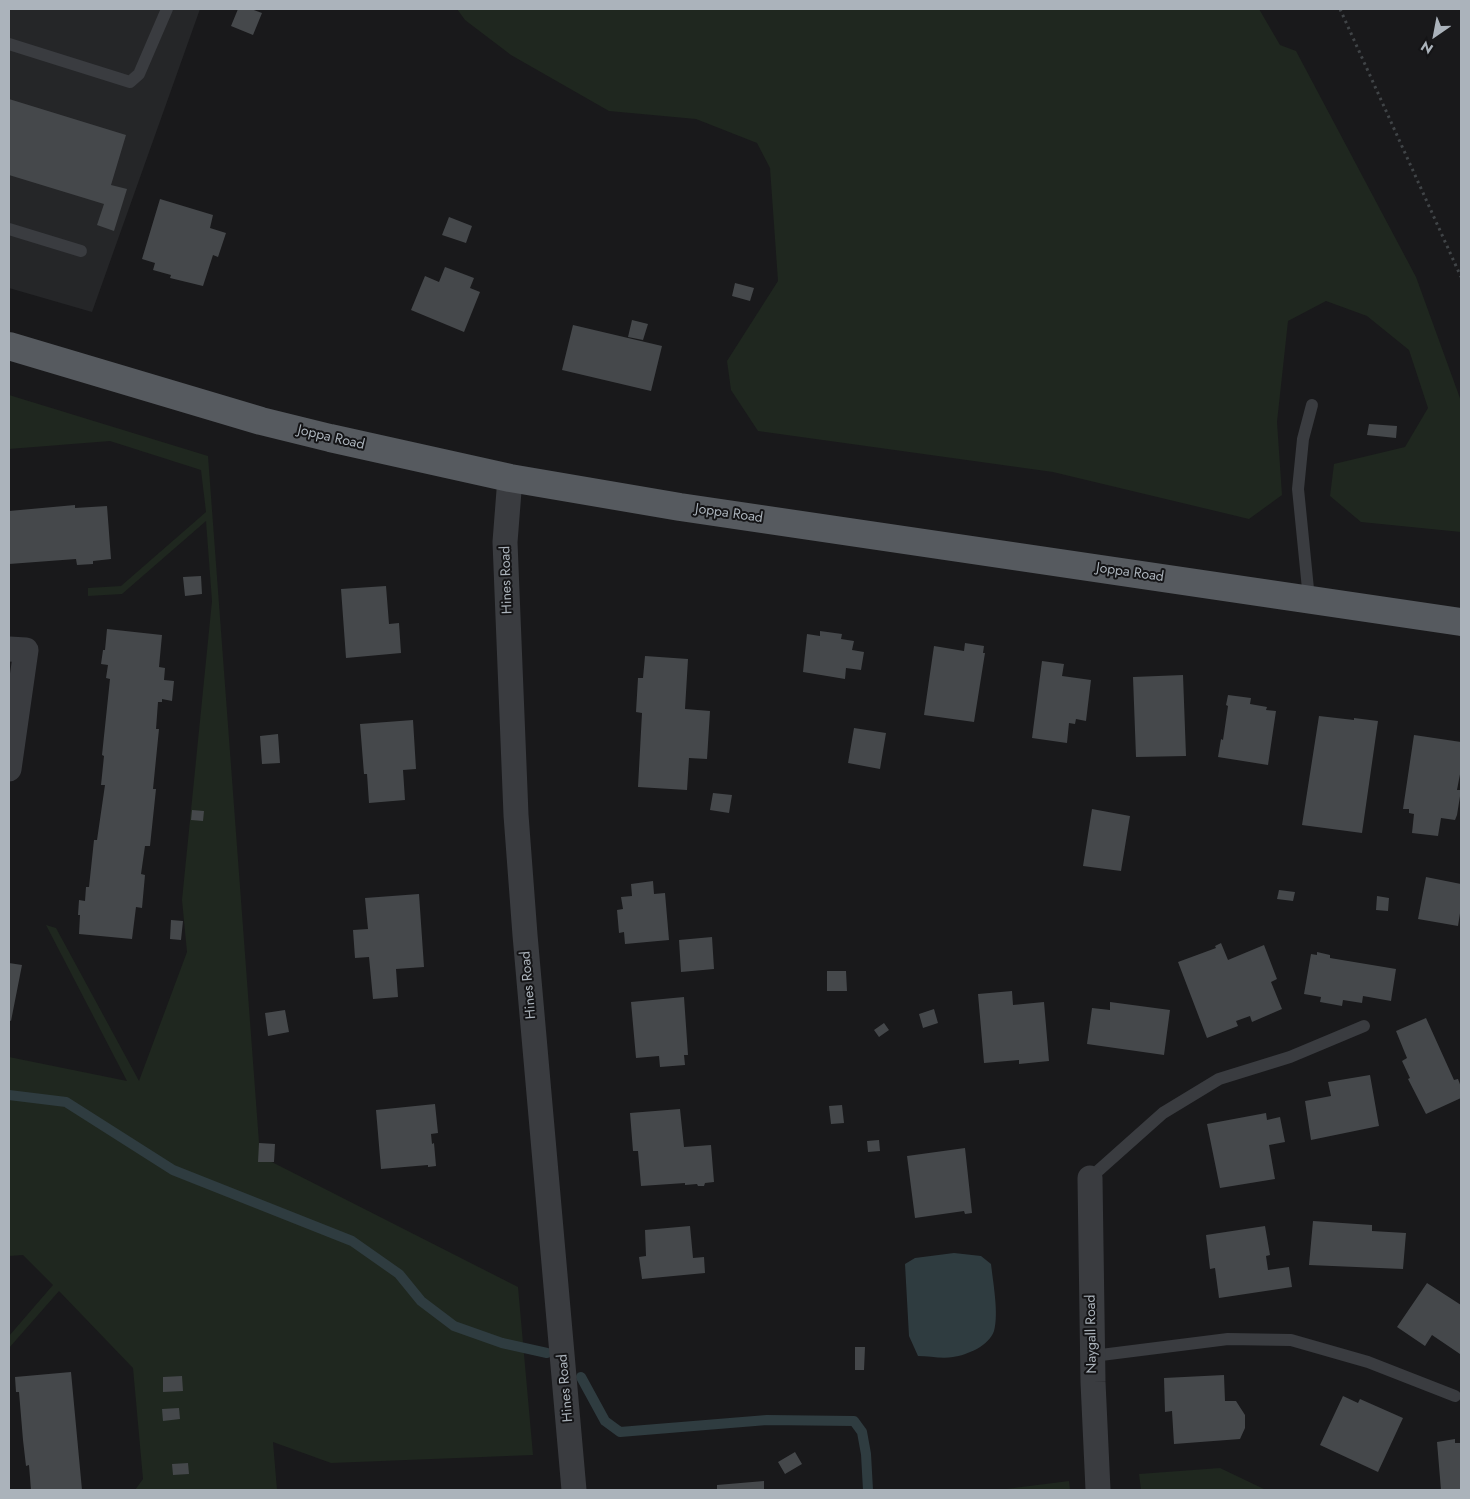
<!DOCTYPE html>
<html>
<head>
<meta charset="utf-8">
<style>
  body { margin:0 }
  #map { position:relative; width:1470px; height:1499px; overflow:hidden; background:#19191b; font-family:Jost,sans-serif }
  canvas { display:block }
  .frame { position:absolute; inset:0; border:10px solid #abb3bb; pointer-events:none }
  .north { position:absolute; left:1410px; top:10px; width:50px; height:50px; -webkit-text-stroke:4px #141416; paint-order:stroke; rotate:213deg; font-size:14px; font-weight:700; line-height:20px; text-align:center; color:#abb3bb }
  .north::after { content:''; display:block; margin:auto; width:18px; height:22px; background:#abb3bb; clip-path:polygon(50% 0,100% 100%,50% 72%,0 100%) }
</style>
</head>
<body>
<div id="map">
<canvas width="1470" height="1499"></canvas>
<div class="frame"></div>
<div class="north">N</div>
</div>
<script>
const g = document.querySelector('canvas').getContext('2d');
g.lineJoin = 'round';
function paint(path, color) { g.fillStyle = color; g.fill(path, 'evenodd'); }
function strokePath(path, color, width, dash) { g.strokeStyle = color; g.lineWidth = width; g.lineCap = dash ? 'butt' : 'round'; g.setLineDash(dash || []); g.stroke(path); }
function drawText(font, color, halo, rows, align = 'center') {
  g.font = font + ' Jost,sans-serif'; g.lineWidth = 4; g.setLineDash([]); g.textBaseline = 'middle'; g.strokeStyle = halo; g.fillStyle = color; for (const [text, x, y, turn = 0] of rows) {
    g.save(); g.translate(x, y); g.rotate((+turn || 0) * Math.PI / 180); g.textAlign = isNaN(turn) ? turn : align; if (halo) g.strokeText(text, 0, 0); g.fillText(text, 0, 0); g.restore();
  }
}
const built = new Path2D(`
  M9,9H200L92,312L9,288Z`);
const green = new Path2D(`
  M457,9H1259L1280,45L1296,51L1416,277L1461,401V532L1361,522L1330,496L1334,464L1405,447L1428,408L1409,350L1367,316L1326,301L1288,321L1277,422L1282,495L1249,519L1053,472L758,431L731,390L727,361L778,281L770,168L757,143L696,119L609,111L511,55L465,20Z
  M9,395L208,456L260,1156L518,1287L533,1455L331,1463L273,1442L277,1490H135L143,1479L133,1368L59,1291L9,1348V1336L53,1285L23,1255L9,1256V1057L127,1081L46,925L56,928L139,1081L187,952L182,900L212,601L206,521L122,594L88,596V588L121,586L206,512L201,470L110,441L9,449Z
  M1220,1468L1266,1490H1141L1139,1474Z
  M1069,1481L1070,1490H998Z`);
const water = new Path2D(`
  M954,1253L981,1256L991,1264C993,1282 999,1314 994,1331C989,1346 967,1355 953,1357C942,1359 929,1356 918,1356L909,1336L905,1264L915,1258Z`);
const stream = new Path2D(`
  M9,1095L66,1102L173,1170L352,1241L399,1274L421,1301L454,1326L502,1343L547,1353
  M581,1377L605,1421L620,1432L767,1420L854,1421L862,1432L866,1454L868,1490`);
const building = new Path2D(`
  M238,9H251L262,13L253,35L231,26Z
  M9,99L126,135L111,185L127,189L114,231L97,225L104,204L9,175Z
  M160,199L213,215L210,228L226,233L218,257L213,255L203,286L170,278L171,275L153,270L155,263L142,259Z
  M449,217L472,226L466,243L442,235Z
  M445,267L474,278L470,288L480,292L464,332L411,310L425,276L439,282Z
  M735,283L754,288L750,301L732,296Z
  M632,320L648,324L643,340L628,337Z
  M573,325L662,346L651,391L562,370Z
  M1369,424L1397,426L1396,438L1367,435Z
  M75,505V508L107,506L111,559L93,561V564L77,565L76,559L9,564V511Z
  M201,576L202,594L185,596L183,577Z
  M386,586L389,624L399,623L401,653L346,658L341,589Z
  M107,629L162,635L159,667L165,668L164,680L174,681L172,701L162,699V702H158L156,729H159L153,789H156L150,846H145L141,874L145,875L142,908L136,907L132,939L79,934L80,915H78L79,900L85,901L86,887H89L94,840H97L105,785H101L104,756L102,755L110,679L106,678L108,665L101,664L103,650H105Z
  M820,631L842,634L841,639L854,641L852,650L864,652L861,670L846,668L845,679L803,672L807,634L820,636Z
  M965,643L984,646L983,653H985L974,722L924,715L934,646L964,651Z
  M645,656L688,659L685,709L710,711L707,759L689,758L687,790L638,787L642,713L636,712L638,678H643Z
  M1042,661L1064,664L1062,676L1091,680L1086,721L1076,719L1075,724L1069,723L1067,743L1032,738Z
  M1183,675L1186,756L1136,757L1133,677Z
  M1228,695L1251,698L1250,704L1267,707L1266,710L1276,711L1268,765L1218,757L1221,739L1223,740L1228,706L1226,705Z
  M1319,716L1354,720V718L1378,721L1362,833L1302,825Z
  M413,720L416,769L403,770L405,800L369,803L367,774H364L360,724Z
  M854,728L886,733L880,769L848,763Z
  M278,734L280,763L262,764L260,736Z
  M1414,735L1461,742V769L1457,790H1461L1457,815L1455,820L1441,818L1438,836L1412,833L1414,814L1409,813V809H1403Z
  M713,793L732,795L729,813L710,810Z
  M1092,809L1130,816L1121,871L1083,866Z
  M192,810L204,811L203,821L191,820Z
  M1426,877L1461,884V907L1458,926L1418,919Z
  M653,881L654,894L665,893L669,940L625,944L624,932L619,933L617,910L623,909L621,897L632,896L631,884Z
  M1279,890L1295,892L1293,901L1277,899Z
  M419,894L424,967L396,969L398,997L373,999L369,957L355,958L353,930L368,929L365,898Z
  M1377,896L1389,898L1388,911L1376,910Z
  M171,920L183,921L181,940L170,939Z
  M712,937L714,969L681,972L679,940Z
  M1221,943L1228,960L1264,945L1277,979L1271,982L1282,1009L1252,1022L1250,1016L1236,1021L1238,1026L1207,1038L1178,962L1216,948L1215,946Z
  M1317,952L1330,955V958L1396,969L1391,1001L1363,996L1362,1003L1343,1000L1342,1006L1320,1002L1321,997L1304,994L1311,954L1317,955Z
  M9,963L22,965L11,1021L9,1020Z
  M827,971H846L847,991H827Z
  M1012,991L1013,1005L1044,1002L1049,1061L1019,1064V1060L984,1063L978,994Z
  M684,997L688,1055H684L685,1065L660,1067L659,1056L636,1058L631,1002Z
  M1110,1002L1170,1010L1164,1055L1087,1044L1092,1008L1110,1010Z
  M934,1009L938,1023L923,1028L919,1014Z
  M285,1010L289,1032L268,1036L265,1013Z
  M1426,1018L1454,1080L1458,1079L1461,1087V1098L1426,1114L1408,1079L1410,1078L1402,1061L1407,1058L1396,1031Z
  M884,1023L889,1030L879,1037L874,1030Z
  M1370,1075L1379,1126L1311,1140L1305,1101L1331,1096L1328,1082Z
  M435,1104L438,1133L431,1134L432,1144L434,1143L436,1166L428,1167V1165L381,1169L376,1110Z
  M842,1105L844,1123L831,1124L829,1106Z
  M680,1109L684,1147L711,1145L714,1182L705,1183L704,1186H698L697,1184L685,1185V1183L641,1186L638,1151H633L630,1113Z
  M1266,1113L1267,1120L1280,1117L1285,1142L1269,1145L1275,1179L1220,1188L1207,1124Z
  M879,1140L880,1151L868,1152L867,1141Z
  M259,1143L275,1144L274,1162H258Z
  M965,1148L972,1213L965,1214L964,1211L915,1218L907,1156Z
  M1313,1221L1372,1225V1231L1406,1233L1403,1269L1309,1265Z
  M690,1226L693,1258L704,1257L705,1273L642,1279L639,1257L646,1256L645,1230Z
  M1265,1226L1270,1255L1266,1256L1268,1270L1289,1267L1292,1287L1219,1298L1215,1268L1210,1269L1206,1235Z
  M1427,1283L1461,1305L1460,1354L1432,1335L1425,1346L1397,1327Z
  M855,1347H865L864,1370H855Z
  M71,1372L82,1490H31L29,1465L26,1466L23,1440L19,1392H16L15,1377Z
  M1224,1375L1225,1401H1236L1245,1415V1428L1240,1439L1174,1444L1172,1411L1165,1412L1164,1378Z
  M182,1376L183,1391L163,1392V1377Z
  M1343,1396L1358,1403L1360,1399L1403,1418L1378,1472L1320,1445Z
  M179,1408L180,1419L163,1421L162,1409Z
  M1455,1439V1443H1461V1490H1441L1437,1442Z
  M795,1452L802,1464L785,1474L778,1462Z
  M188,1463L189,1474L173,1475L172,1464Z
  M764,1481V1490H717V1485Z`);
const path = new Path2D(`
  M1340,9L1461,277`);
const lane = new Path2D(`
  M9,44L130,82L139,74L167,9
  M9,229L81,251
  M1309,599L1298,489L1303,439L1312,405
  M1090,1178L1163,1113L1219,1079L1290,1057L1364,1026
  M1093,1356L1228,1339L1291,1340L1368,1362L1455,1396`);
const street = new Path2D(`
  M510,478L505,542L516,815L525,935L574,1490
  M9,649L26,650L9,769
  M1090,1178L1093,1382L1098,1490`);
const primary = new Path2D(`
  M9,346L261,421L330,438L510,478L680,507L1461,622`);
const streetNames = [
  ["Joppa Road",331,438,13],
  ["Joppa Road",729,514,8],
  ["Joppa Road",1130,573,8],
  ["Hines Road",507,580,-92],
  ["Hines Road",529,985,-95],
  ["Naygall Road",1092,1334,-91],
  ["Hines Road",566,1388,-95]
];
paint(built, '#252628');
paint(green, '#1f271f');
paint(water, '#2f3c40');
strokePath(stream, '#2f3c40', 10);
paint(building, '#45484b');
strokePath(path, '#404447', 3, [2.5, 4]);
strokePath(lane, '#3a3c40', 12);
strokePath(street, '#3a3c40', 25);
strokePath(primary, '#565a5f', 28);
drawText('14px', '#abb3bb', '#141416', streetNames);
</script>
</body>
</html>
